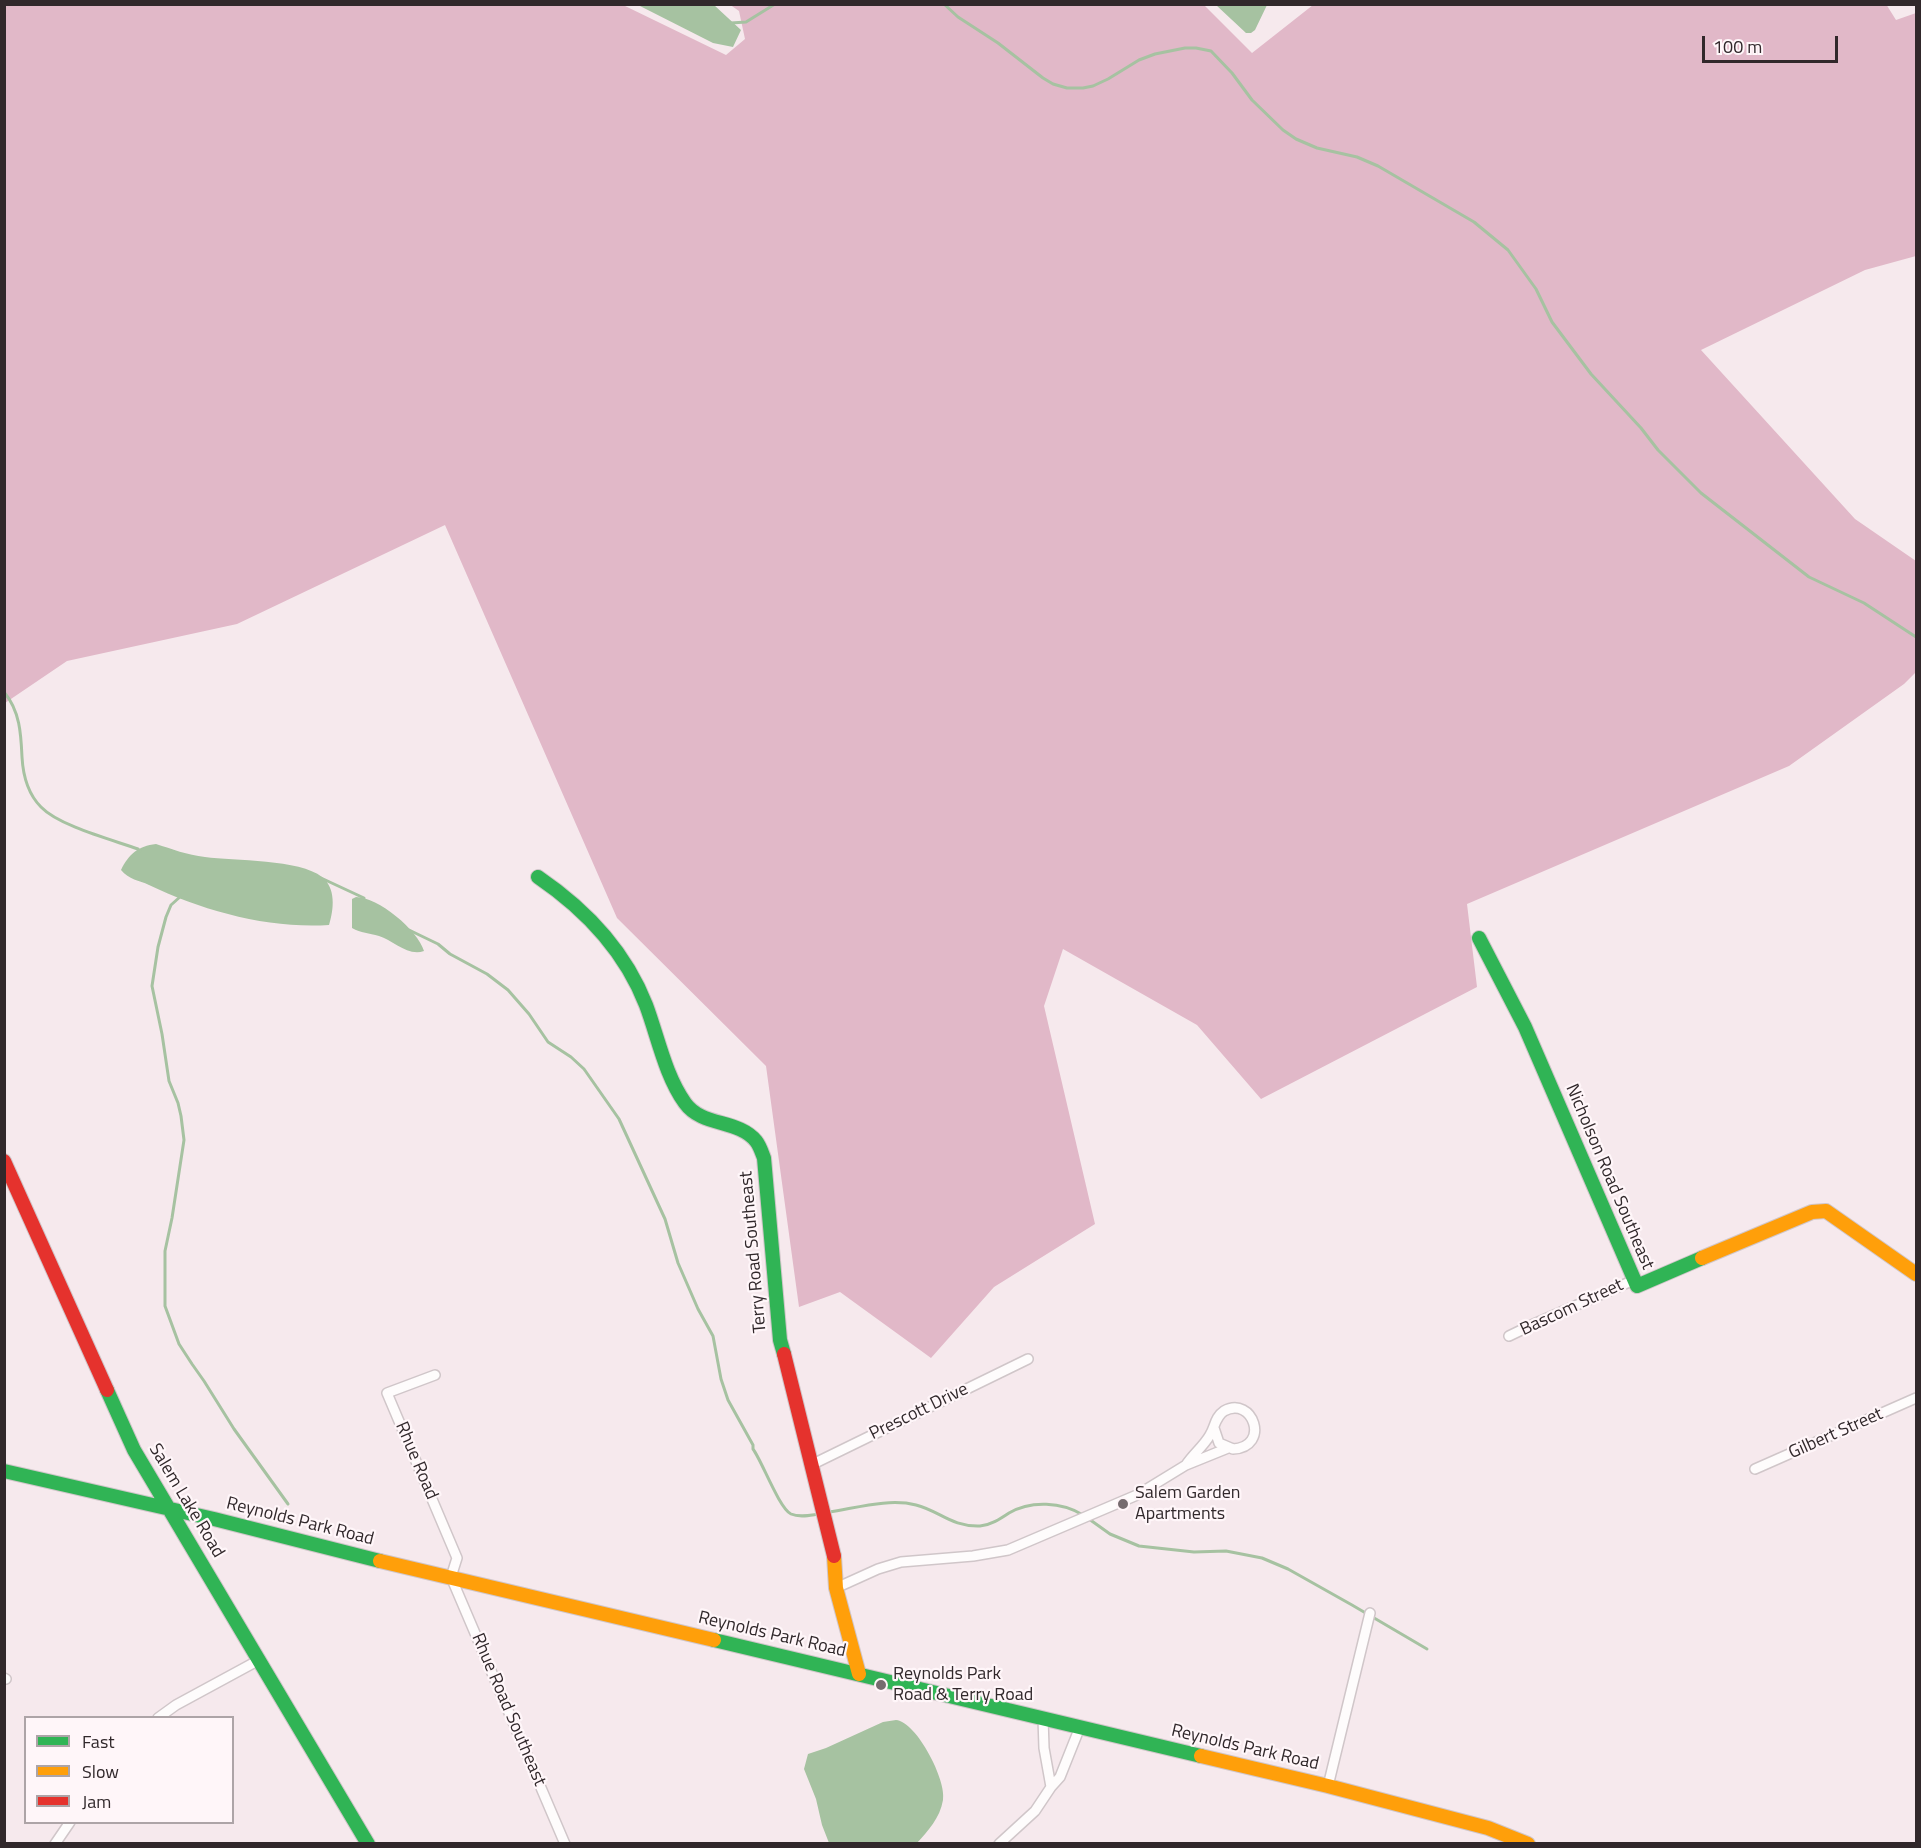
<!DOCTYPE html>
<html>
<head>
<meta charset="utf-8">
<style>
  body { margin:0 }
  #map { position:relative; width:1921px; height:1848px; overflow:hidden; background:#f6e9ed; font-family:"Titillium Web",sans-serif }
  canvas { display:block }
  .frame { position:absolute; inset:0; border:6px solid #31282b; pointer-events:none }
  .legend { position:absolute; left:24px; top:1716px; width:210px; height:108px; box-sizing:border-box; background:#fff6f9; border:2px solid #ada4a7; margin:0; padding:8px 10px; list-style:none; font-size:18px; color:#31282b }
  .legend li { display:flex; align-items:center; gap:12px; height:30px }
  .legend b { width:30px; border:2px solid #ada4a7 }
  .scale { position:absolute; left:1702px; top:36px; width:136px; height:27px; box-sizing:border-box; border:3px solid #31282b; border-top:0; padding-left:8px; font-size:18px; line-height:21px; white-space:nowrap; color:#31282b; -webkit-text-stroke:4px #fff6f9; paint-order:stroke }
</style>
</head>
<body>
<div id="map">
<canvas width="1921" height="1848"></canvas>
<div class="frame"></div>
<ul class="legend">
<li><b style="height:8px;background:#30b455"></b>Fast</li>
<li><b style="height:8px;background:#ff9f0a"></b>Slow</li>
<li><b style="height:8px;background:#e5322d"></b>Jam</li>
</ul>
<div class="scale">100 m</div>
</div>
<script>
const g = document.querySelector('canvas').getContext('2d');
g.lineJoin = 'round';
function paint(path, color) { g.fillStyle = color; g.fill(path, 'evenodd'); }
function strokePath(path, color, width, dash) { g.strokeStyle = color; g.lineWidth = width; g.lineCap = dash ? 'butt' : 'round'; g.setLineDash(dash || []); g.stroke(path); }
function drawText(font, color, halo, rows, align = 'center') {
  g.font = font + ' "Titillium Web",sans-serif'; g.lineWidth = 4.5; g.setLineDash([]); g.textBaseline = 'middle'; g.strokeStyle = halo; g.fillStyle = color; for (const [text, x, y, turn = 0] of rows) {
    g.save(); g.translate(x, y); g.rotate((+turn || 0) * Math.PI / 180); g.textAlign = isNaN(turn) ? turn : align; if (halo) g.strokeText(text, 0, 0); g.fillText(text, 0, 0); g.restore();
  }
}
const forest = new Path2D(`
  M729,4L1204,5L1252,53L1313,5L1886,4L1896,20L1916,13V256L1865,270L1701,350L1855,519L1916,561V672L1904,684L1789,766L1467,904L1477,987L1261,1099L1197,1025L1063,949L1044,1006L1095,1224L994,1287L931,1358L840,1292L799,1307L766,1066L617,918L445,525L237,624L67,661L5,703V5H623L726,55L745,39L739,11Z`);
const water = new Path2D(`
  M638,5H714L741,30L733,47L713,43Z
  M1216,5H1267L1255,30L1251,33H1246Z
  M156,844C172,849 187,855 205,857C234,861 300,859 322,877C336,888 334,909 329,925C269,929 203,911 149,885C139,880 129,880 121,870C129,854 138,846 156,844Z
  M356,897C378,897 418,930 424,951C408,957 393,940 379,936C369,933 361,933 352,928V899Z
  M896,1720C917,1722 947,1781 943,1800C940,1818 928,1831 917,1843H829L822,1825L816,1799L804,1769L808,1754L826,1748L883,1722Z`);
const stream = new Path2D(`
  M944,4L958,17L998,43L1043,78L1053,84L1067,88H1083L1093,86L1108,79L1139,60L1155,54L1185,48H1196L1211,51L1232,73L1252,100L1283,130L1296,139L1317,148L1357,157L1378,166L1474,222L1508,250L1536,289L1552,322L1591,374L1641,428L1658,450L1701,493L1809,577L1864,603L1916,637
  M731,23L746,22L775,4
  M4,692C20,711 21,734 22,757C23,775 28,794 41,807C59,826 113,840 138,849L140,851
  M321,878L364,898
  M181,896L171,905L166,917L158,947L152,986L162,1034L169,1081L178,1103L181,1116L184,1140L172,1218L165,1251V1306L179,1344L192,1364L204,1381L234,1429L288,1504
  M409,930L438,944L450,954L487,974L508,990L529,1014L548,1042L571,1057L584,1069L619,1119L665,1219L678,1263L698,1309L713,1336L721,1379L728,1400L753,1445V1449C762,1461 779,1508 791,1514C800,1518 811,1515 820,1514
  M829,1512C856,1508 889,1498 916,1505C940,1511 951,1527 980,1526C991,1525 1000,1519 1009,1513C1031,1500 1062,1502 1083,1515
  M1089,1519L1110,1534L1139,1546L1194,1552L1226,1551L1262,1558L1288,1569L1352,1605L1427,1649`);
const street = new Path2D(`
  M1509,1336L1536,1323L1634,1280
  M435,1375L387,1393L457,1558L451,1577L565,1844
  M811,1465L1028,1359
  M1186,1465C1193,1454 1203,1447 1210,1435C1215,1427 1215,1417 1224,1411C1253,1395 1271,1447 1233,1449L1219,1443L1214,1428
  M1755,1469L1916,1398
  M836,1588L878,1569L901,1562L973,1556L1008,1550L1137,1495L1186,1465L1228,1448
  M4,1678L6,1679
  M158,1718L176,1705L259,1660
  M1043,1718L1044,1748L1051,1787
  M1328,1786L1370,1613
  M55,1844L70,1822
  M999,1844L1035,1811L1051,1787L1060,1777L1080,1727`);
const fast = new Path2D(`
  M538,877C585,909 625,951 646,1005C658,1037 665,1075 685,1103C702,1127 738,1119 756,1141C760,1146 762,1153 764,1158L780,1340L784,1354
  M1479,938L1525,1027L1637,1286L1702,1258
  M107,1390L134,1450L368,1844
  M4,1471L214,1519L380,1561
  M714,1640L1201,1756`);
const slow = new Path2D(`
  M1702,1258L1812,1212L1826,1211L1916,1274
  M834,1556L836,1588L859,1674
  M380,1561L714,1640
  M1201,1756L1328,1786L1488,1828L1528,1844`);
const jam = new Path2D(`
  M4,1161L107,1390
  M784,1354L834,1556`);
const markers = [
  [1123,1504,6,"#766c6f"],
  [881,1685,6,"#766c6f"]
];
const streetNames = [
  ["Nicholson Road Southeast",1609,1177,67],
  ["Terry Road Southeast",754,1252,-95],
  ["Bascom Street",1572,1308,-25],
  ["Prescott Drive",919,1412,-26],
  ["Gilbert Street",1836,1434,-24],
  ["Rhue Road",416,1461,67],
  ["Salem Lake Road",186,1501,59],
  ["Reynolds Park Road",300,1522,14],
  ["Reynolds Park Road",772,1635,13],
  ["Rhue Road Southeast",508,1710,67],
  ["Reynolds Park Road",1245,1748,13]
];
const poiNames = [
  ["Salem Garden",1135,1494],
  ["Apartments",1135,1515],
  ["Reynolds Park",893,1675],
  ["Road & Terry Road",893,1696]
];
paint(forest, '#e1b8c8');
paint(water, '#a6c2a1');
strokePath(stream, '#a6c2a1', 3);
strokePath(street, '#d0c6c9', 12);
strokePath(fast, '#d0c6c9', 16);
strokePath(slow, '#d0c6c9', 16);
strokePath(jam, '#d0c6c9', 16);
strokePath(street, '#fefcfc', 9);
strokePath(fast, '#30b455', 14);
strokePath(slow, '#ff9f0a', 14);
strokePath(jam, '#e5322d', 14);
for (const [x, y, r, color] of markers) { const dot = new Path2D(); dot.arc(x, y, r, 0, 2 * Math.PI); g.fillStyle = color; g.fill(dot); strokePath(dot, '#fff6f9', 2); }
drawText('18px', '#31282b', '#fff6f9', streetNames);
drawText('18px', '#31282b', '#fff6f9', poiNames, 'left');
</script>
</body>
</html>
